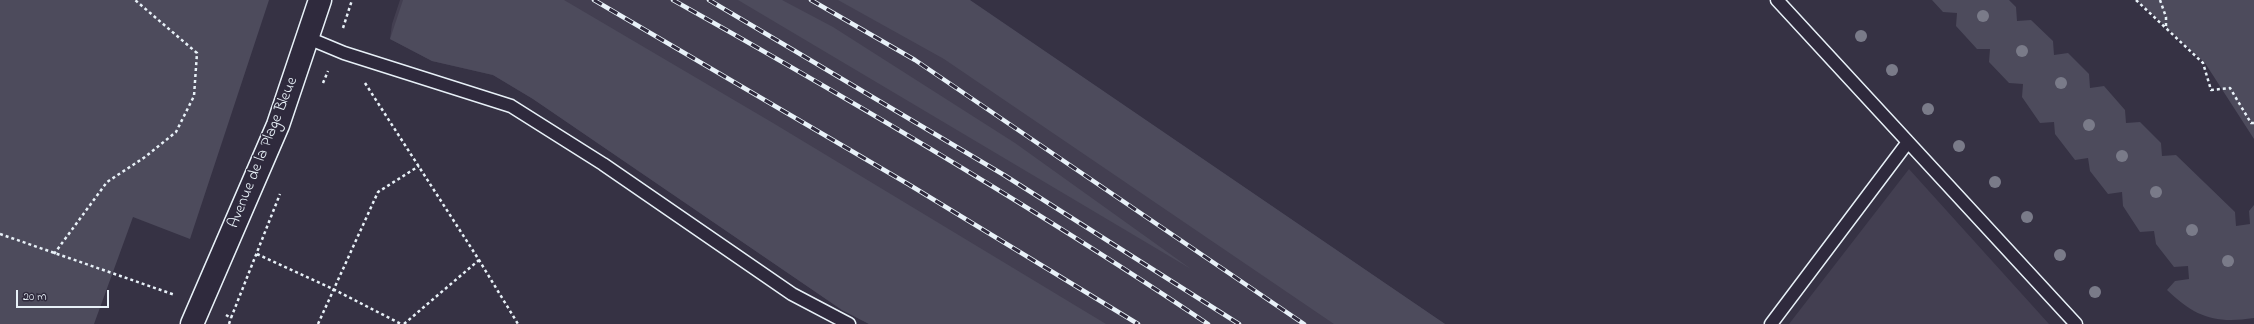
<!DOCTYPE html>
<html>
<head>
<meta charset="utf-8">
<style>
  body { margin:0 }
  #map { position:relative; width:2254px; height:324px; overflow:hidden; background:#363244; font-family:"Indie Flower",sans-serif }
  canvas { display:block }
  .scale { position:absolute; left:16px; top:290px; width:93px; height:18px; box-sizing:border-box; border:2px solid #e8f1f8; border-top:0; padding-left:5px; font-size:12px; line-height:14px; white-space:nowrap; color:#e8f1f8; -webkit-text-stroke:3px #2f2a3d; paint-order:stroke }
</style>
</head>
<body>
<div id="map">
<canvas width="2254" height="324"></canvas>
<div class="scale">20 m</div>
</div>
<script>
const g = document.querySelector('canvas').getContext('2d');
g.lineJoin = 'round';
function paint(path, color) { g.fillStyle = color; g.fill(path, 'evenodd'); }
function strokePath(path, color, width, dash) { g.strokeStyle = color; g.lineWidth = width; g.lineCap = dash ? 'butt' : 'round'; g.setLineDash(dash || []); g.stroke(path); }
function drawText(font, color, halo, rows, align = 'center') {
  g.font = font + ' "Indie Flower",sans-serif'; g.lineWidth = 3; g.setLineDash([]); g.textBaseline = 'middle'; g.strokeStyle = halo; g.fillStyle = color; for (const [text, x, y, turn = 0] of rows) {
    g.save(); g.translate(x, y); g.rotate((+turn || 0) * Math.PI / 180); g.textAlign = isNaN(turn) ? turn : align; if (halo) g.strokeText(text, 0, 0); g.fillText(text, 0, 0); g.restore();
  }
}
const built = new Path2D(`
  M400,0H969L1445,324H869L842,310L533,99L493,75L432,61L390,39L392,24Z
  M1909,169L2049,324H1789Z`);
const green = new Path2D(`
  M0,0H269L190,239L133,217L94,324H0Z
  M403,0H564L773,123L1106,324H869L842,310L533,99L493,75L432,61L390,39Z
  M738,0H782L833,27L1015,143L1191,269Z
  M838,0H970L1445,324H1334L944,59Z
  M1932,0H2009L2016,7L2017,21L2031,20L2053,41L2054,55L2068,53L2089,74L2090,88L2104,86L2125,110L2126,123L2140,122L2161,143L2162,156L2176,155L2235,212L2236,226L2250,224L2249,211L2254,205V318C2215,324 2195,317 2167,290L2175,281L2189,279L2188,266L2174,267L2156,244L2154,231L2140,232L2123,206L2122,192L2108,194L2090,171L2088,158L2075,160L2055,134L2054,122L2040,123L2022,97L2023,84L2009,83L1989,62L1990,49H1977L1956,26L1957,13L1943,12Z
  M2137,0H2254V139L2205,63Z`);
const path = new Path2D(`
  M2136,0L2203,63L2211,90L2230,88L2251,123H2254
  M2160,0L2166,17V26
  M343,28L352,0
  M323,83L328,71
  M365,83L479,260L518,324
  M0,234L175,295
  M54,254L107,182L145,157L176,132L194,96L197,53L135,0
  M257,254L333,289L401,324
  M226,315L231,318L280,194
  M229,324L231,318
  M318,324L378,192L419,166
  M404,324L479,260`);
const service = new Path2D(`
  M1777,0L2076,324
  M308,38L344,53L511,106L603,164L792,294L849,324
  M1771,324L1908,142`);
const secondary = new Path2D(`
  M192,324L278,125L320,0`);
const rail = new Path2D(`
  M594,0L908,184L1138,324
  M673,0C855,102 1035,208 1208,324
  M709,0L1004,175L1239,324
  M811,0L915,60L1304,324`);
const trees = [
  [1983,16],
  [1861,36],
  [2022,51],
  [1892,70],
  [2061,83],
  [1928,109],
  [2089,125],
  [1959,146],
  [2122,156],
  [1995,182],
  [2156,192],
  [2027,217],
  [2192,230],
  [2060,255],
  [2228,261],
  [2095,292]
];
const streetNames = [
  ["Avenue de la Plage Bleue",264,153,-68]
];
paint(built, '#433f51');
paint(green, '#4d4b5c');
strokePath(service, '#e8f1f8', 15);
strokePath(secondary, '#e8f1f8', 25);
strokePath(path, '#e8f1f8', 2.5, [3, 3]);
strokePath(service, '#2f2a3d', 12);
strokePath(secondary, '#2f2a3d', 22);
strokePath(rail, '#e8f1f8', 4.5);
strokePath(rail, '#2f2a3d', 3, [9]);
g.fillStyle = '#7a7b89';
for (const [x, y] of trees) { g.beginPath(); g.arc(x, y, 6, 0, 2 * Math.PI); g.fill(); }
drawText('16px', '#e8f1f8', '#2f2a3d', streetNames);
</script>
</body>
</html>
